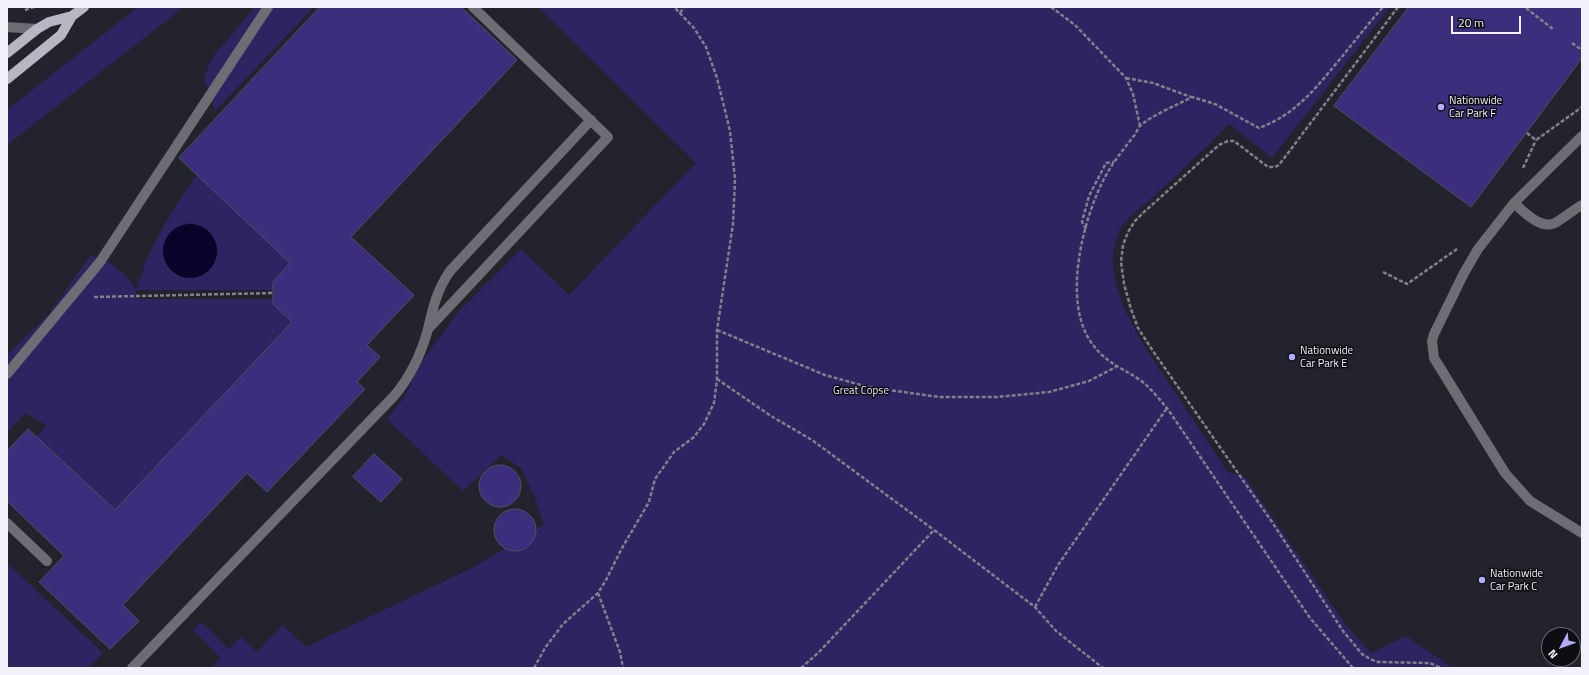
<!DOCTYPE html>
<html>
<head>
<meta charset="utf-8">
<style>
  body { margin:0 }
  #map { position:relative; width:1589px; height:675px; overflow:hidden; background:#23232e; font-family:"Titillium Web",sans-serif }
  canvas { display:block }
  .frame { position:absolute; inset:0; border:8px solid #f2f2fa; pointer-events:none }
  .north { position:absolute; left:1541px; top:627px; width:40px; height:40px; box-sizing:border-box; background:#0d0d12; border:1px solid #69696f; border-radius:50%; rotate:229deg; font-size:11px; font-weight:700; line-height:16px; text-align:center; color:#f2f2fa }
  .north::after { content:''; display:block; margin:auto; width:14px; height:18px; background:#b1adfa; clip-path:polygon(50% 0,100% 100%,50% 72%,0 100%) }
  .scale { position:absolute; left:1451px; top:16px; width:70px; height:18px; box-sizing:border-box; border:2px solid #f2f2fa; border-top:0; padding-left:5px; font-size:12px; line-height:14px; white-space:nowrap; color:#f2f2fa; -webkit-text-stroke:3px #0d0d12; paint-order:stroke }
</style>
</head>
<body>
<div id="map">
<canvas width="1589" height="675"></canvas>
<div class="frame"></div>
<div class="north">N</div>
<div class="scale">20 m</div>
</div>
<script>
const g = document.querySelector('canvas').getContext('2d');
g.lineJoin = 'round';
function paint(path, color) { g.fillStyle = color; g.fill(path, 'evenodd'); }
function strokePath(path, color, width, dash) { g.strokeStyle = color; g.lineWidth = width; g.lineCap = dash ? 'butt' : 'round'; g.setLineDash(dash || []); g.stroke(path); }
function drawText(font, color, halo, rows, align = 'center') {
  g.font = font + ' "Titillium Web",sans-serif'; g.lineWidth = 3; g.setLineDash([]); g.textBaseline = 'middle'; g.strokeStyle = halo; g.fillStyle = color; for (const [text, x, y, turn = 0] of rows) {
    g.save(); g.translate(x, y); g.rotate((+turn || 0) * Math.PI / 180); g.textAlign = isNaN(turn) ? turn : align; if (halo) g.strokeText(text, 0, 0); g.fillText(text, 0, 0); g.restore();
  }
}
const green = new Path2D(`
  M138,7H184L7,145V110Z
  M255,7H314L215,111L204,78L212,58Z
  M538,7H1390L1272,158L1229,124C1205,149 1180,172 1155,195C1145,204 1126,218 1120,229C1094,280 1146,348 1173,389C1191,417 1210,445 1228,472L1245,477L1345,624L1371,653L1406,636L1453,668H212L221,658L193,630L201,622L229,649L241,637L257,652L283,625L306,647L474,567L544,525L535,498L522,469L501,455L463,491L387,419L404,398L422,361L459,311L521,249L569,295L696,163Z
  M197,175L290,263L273,282V290H136L137,299H273V304L292,322L115,510L36,437L47,426L26,413L7,432V355L49,314L91,255L112,264L125,275L136,290C151,244 169,214 197,175ZM186,223C207,223 219,237 217,258Z
  M7,563L103,653L89,668H7Z`);
const water = new Path2D(`
  M163 251a27 27 0 1 1 54 0a27 27 0 1 1-54 0Z`);
const building = new Path2D(`
  M320,7H461L517,60L351,237L414,295L367,345L380,357L357,382L365,389L267,492L247,473L123,605L139,621L110,649L39,582L64,556L7,501V451L28,429L115,510L292,322L273,304V282L290,263L179,158Z
  M1409,7H1582V58L1471,207L1334,106Z
  M374,454L402,479L381,502L353,477Z
  M479 486a21 21 0 1 1 42 0a21 21 0 1 1-42 0Z
  M494 530a21 21 0 1 1 42 0a21 21 0 1 1-42 0Z`);
const path = new Path2D(`
  M1051,7L1075,25L1126,78L1133,94L1140,126
  M1398,7L1279,165L1275,167H1268L1234,141H1228L1219,145L1144,212L1135,221L1128,232L1123,245L1121,262L1124,284L1131,309L1138,328L1153,351L1272,522L1343,631L1362,654L1370,659L1378,662L1430,663L1441,668
  M1526,8L1554,30
  M25,10L34,7
  M680,13L684,7
  M1572,43L1579,48L1582,45
  M1126,78L1153,83L1191,97
  M1527,133L1536,140L1582,107
  M1523,168L1536,140
  M1086,229L1082,222L1089,196L1106,163L1114,162
  M1383,272L1407,284L1457,249
  M94,297L273,293
  M717,330L825,375L868,387L939,397H997L1049,392L1089,381L1116,367
  M717,379L771,416L812,440L934,530
  M598,593L620,652L623,668
  M1035,607L1058,565L1167,408
  M534,668L545,648L563,624L598,593L606,580L622,548L649,502L655,479L674,452L694,437L704,424L714,403L717,379V330L733,224L735,179L730,131L717,78L706,47L694,28L674,7
  M801,668L819,652L934,530L1035,607L1056,631L1103,668
  M1353,668L1310,618L1167,408C1159,399 1151,388 1140,380C1121,367 1105,363 1091,342C1062,301 1083,218 1105,177C1113,162 1123,150 1133,137C1136,134 1137,130 1139,127C1148,117 1179,104 1192,97L1215,104L1259,128C1295,115 1316,88 1340,59C1354,42 1368,24 1383,7`);
const minor = new Path2D(`
  M7,27L37,29
  M1582,136L1514,203L1478,249L1464,273L1434,334L1432,341L1434,358L1505,473L1530,501L1582,533
  M1514,203C1524,212 1541,230 1555,223C1564,218 1573,210 1582,205
  M428,329C433,307 437,290 450,271L591,120
  M7,374L100,262L268,7
  M7,523L47,561
  M132,668L394,396C411,376 421,355 428,329L608,137L473,7`);
const major = new Path2D(`
  M7,53L37,29L49,22L72,16
  M7,79L61,35L72,16L84,7`);
const markers = [
  [1441,107,4,"#b1adfa"],
  [1292,357,4,"#b1adfa"],
  [1482,580,4,"#b1adfa"]
];
const poiNames = [
  ["Nationwide",1449,101],
  ["Car Park F",1449,114],
  ["Nationwide",1300,351],
  ["Car Park E",1300,364],
  ["Nationwide",1490,574],
  ["Car Park C",1490,587]
];
const parkNames = [
  ["Great Copse",861,391]
];
paint(green, '#2e2461');
paint(water, '#0a0228');
paint(building, '#3c2e7d');
strokePath(building, '#50505d', 1);
strokePath(path, '#81818b', 2.5, [4, 2]);
strokePath(minor, '#6d6d74', 10);
strokePath(major, '#b7b7c4', 10);
for (const [x, y, r, color] of markers) { const dot = new Path2D(); dot.arc(x, y, r, 0, 2 * Math.PI); g.fillStyle = color; g.fill(dot); strokePath(dot, '#0d0d12', 1.5); }
drawText('11px', '#f2f2fa', '#0d0d12', poiNames, 'left');
drawText('11px', '#e1e1f8', '#0d0d12', parkNames);
</script>
</body>
</html>
